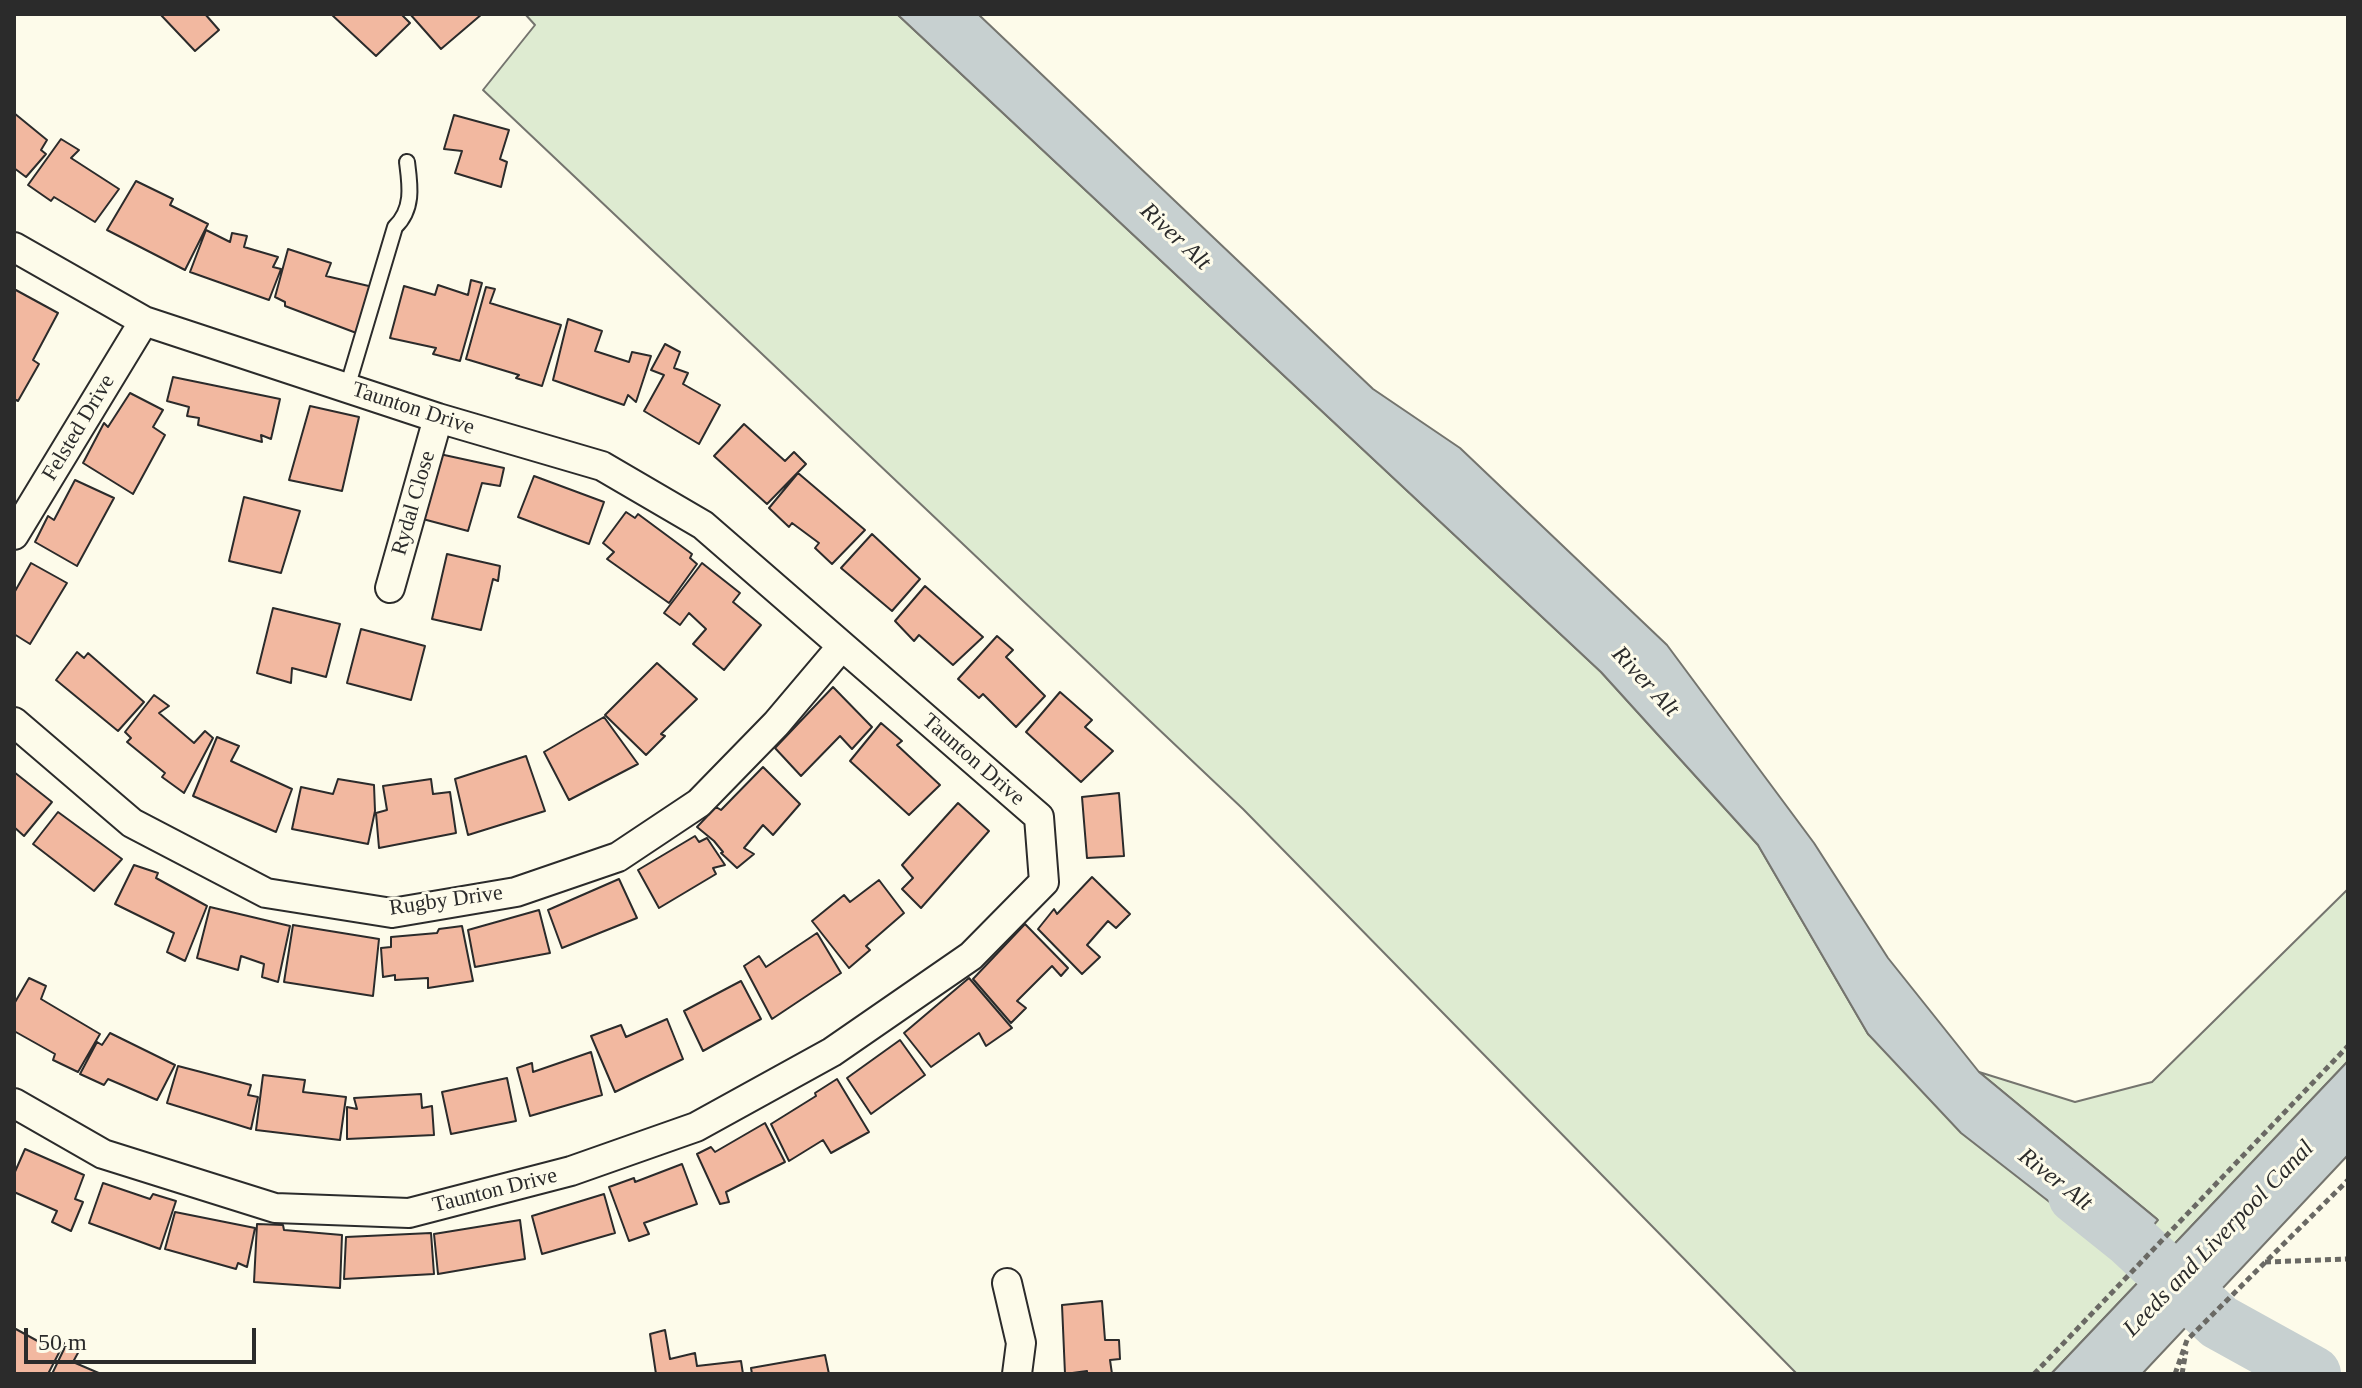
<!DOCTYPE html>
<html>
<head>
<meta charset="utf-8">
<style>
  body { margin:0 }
  #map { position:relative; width:2362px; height:1388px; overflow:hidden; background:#fdfbea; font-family:Georgia,serif }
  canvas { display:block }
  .frame { position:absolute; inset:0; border:16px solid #2b2b2b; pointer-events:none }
  .scale { position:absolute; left:24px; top:1328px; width:232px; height:36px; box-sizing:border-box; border:4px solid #2b2b2b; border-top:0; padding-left:10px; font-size:24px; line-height:28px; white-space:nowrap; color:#2b2b2b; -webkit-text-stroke:6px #fdfbea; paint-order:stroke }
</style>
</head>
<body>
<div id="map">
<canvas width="2362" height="1388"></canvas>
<div class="frame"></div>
<div class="scale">50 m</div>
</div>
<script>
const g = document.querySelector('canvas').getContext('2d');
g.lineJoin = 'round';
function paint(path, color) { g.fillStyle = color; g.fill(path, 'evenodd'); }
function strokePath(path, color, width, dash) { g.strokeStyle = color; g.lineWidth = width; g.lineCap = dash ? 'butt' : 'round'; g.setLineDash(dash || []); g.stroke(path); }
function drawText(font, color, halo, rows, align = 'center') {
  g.font = font + ' Georgia,serif'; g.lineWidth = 6; g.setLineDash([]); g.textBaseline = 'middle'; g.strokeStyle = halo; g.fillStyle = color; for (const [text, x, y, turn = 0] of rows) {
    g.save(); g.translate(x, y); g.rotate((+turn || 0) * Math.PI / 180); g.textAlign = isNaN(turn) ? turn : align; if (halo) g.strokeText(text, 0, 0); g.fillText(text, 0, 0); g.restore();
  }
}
const green = new Path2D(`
  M525,14H897L1601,672L1758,845L1868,1034L2124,1260L2157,1219L1979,1072L2075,1102L2152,1082L2348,889V1061L2051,1374H1797L1243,809L483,90L535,25Z`);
const water = new Path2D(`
  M897,14H978L1373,389L1460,448L1667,645L1814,843L1888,958L1979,1072L2158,1220L2124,1260L1961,1133L1868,1034L1758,845L1601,672Z
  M2348,1061V1155L2142,1374H2051Z`);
const river = new Path2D(`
  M2076,1196L2131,1240L2219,1322L2313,1374`);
const building = new Path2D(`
  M160,14H205L219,30L195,51Z
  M331,14H401L410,23L376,56Z
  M410,14H482L441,49Z
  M14,113L47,140L41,150L46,154L26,177L14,168Z
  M454,115L509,130L500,159L507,162L501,187L455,173L462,151L444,149Z
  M61,139L79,150L71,158L119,189L95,222L54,197L51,201L28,185Z
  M136,181L173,199L170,205L208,224L185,270L107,230Z
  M206,230L230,242L232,233L247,236L244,247L278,257L273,267L281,269L269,300L190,272Z
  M288,249L331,263L326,276L373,287L359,334L285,306V302L275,297Z
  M471,280L482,283L460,361L433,354L436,348L390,338L404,286L435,295L438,285L468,295Z
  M486,287L495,289L490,303L561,325L542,386L516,378L519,375L466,359Z
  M14,289L58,313L33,360L39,364L18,401L14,399Z
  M568,319L602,331L595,351L629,362L632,352L651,356L636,402L628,395L624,405L553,380Z
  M665,344L680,352L674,368L688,373L683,384L720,405L699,444L644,411L664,375L651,370Z
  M173,377L280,399L271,439L261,435L262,442L198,425L199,418L187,416L189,407L167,401Z
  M130,393L163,410L153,427L165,435L133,494L83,463L104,423L108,427Z
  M310,406L359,417L342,491L289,480Z
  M744,424L785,461L794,452L806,464L767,504L714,456Z
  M435,453L504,468L500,486L482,483L468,531L419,518Z
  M798,473L865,530L832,564L815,548L819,543L792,523L789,527L769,508Z
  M534,476L604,502L589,544L518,517Z
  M75,480L114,498L77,566L35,542L48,516L54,520Z
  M244,497L300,511L281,573L229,561Z
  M626,512L635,518L638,514L692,554L690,558L697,564L669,603L607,559L614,552L603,543Z
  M872,534L920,579L892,611L841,568Z
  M447,554L500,566L498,581L493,579L481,630L432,619Z
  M31,563L67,583L30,644L14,634V593Z
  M702,563L740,593L733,602L761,625L724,670L693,644L706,629L689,613L680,625L664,613Z
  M925,586L983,637L953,665L919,635L914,641L895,621Z
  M273,608L340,624L326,677L292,668L291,683L257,673Z
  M361,629L425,646L411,700L347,683Z
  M997,636L1013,650L1006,657L1045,696L1016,727L983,694L979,698L958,679Z
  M77,652L84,658L88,653L144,702L118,731L56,680Z
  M657,663L697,699L661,734L665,736L646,755L605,715Z
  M833,687L872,727L852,749L840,736L801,776L775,748Z
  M1060,692L1092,720L1085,727L1113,751L1081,782L1026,732Z
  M154,695L169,706L159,713L194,743L205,731L213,738L184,793L162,777L165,773L127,742L131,738L125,732Z
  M604,717L638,764L569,800L544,752Z
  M881,723L902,741L897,745L940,785L909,815L850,761Z
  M217,737L239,746L231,761L292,789L276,832L193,796Z
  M526,756L545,811L468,835L455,779Z
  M763,767L800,804L773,835L763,825L744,848L754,854L737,868L721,853L723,852L714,841L697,827L716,807L721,810Z
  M14,772L52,802L24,836L14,827Z
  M338,779L374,785L375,811L368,844L292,829L301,787L333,794Z
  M431,779L433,794L450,792L456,833L379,848L376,813L387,810L383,786Z
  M1119,793L1124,856L1087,858L1082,797Z
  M958,803L989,831L921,908L902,889L913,878L902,865Z
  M58,812L122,859L94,891L33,844Z
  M695,836L699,842L707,838L725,865L713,868L716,874L659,908L638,870Z
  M134,865L158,873L156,878L207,906L185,961L167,952L174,933L115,904Z
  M1092,877L1130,914L1116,928L1108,921L1087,945L1100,957L1082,974L1038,929L1054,909L1057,914Z
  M619,879L637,918L562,948L548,910Z
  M879,880L904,913L866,946L870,950L849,968L812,921L844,895L850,902Z
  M210,907L290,926L278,982L262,977L264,964L241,956L238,970L197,958Z
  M539,910L550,953L475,967L468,930Z
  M1025,924L1068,968L1061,976L1052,966L1017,1001L1026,1008L1011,1023L973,979Z
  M293,925L379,939L373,996L284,982Z
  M462,926L473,981L428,988V978L395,980V975L383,977L381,948L391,947V937L437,933L439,929Z
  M817,933L841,973L772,1019L744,966L759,956L766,967Z
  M29,978L46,986L41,999L100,1034L78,1072L53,1060L55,1054L14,1031V1004Z
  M969,978L1012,1028L986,1046L979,1033L931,1067L904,1033Z
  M741,981L761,1019L703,1051L684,1011Z
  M667,1019L683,1059L615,1092L591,1036L621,1025L626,1037Z
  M110,1033L175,1065L157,1100L108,1079L104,1085L80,1074L97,1042L102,1045Z
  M900,1040L925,1075L871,1114L847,1078Z
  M591,1052L602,1095L530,1116L517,1068L532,1063L533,1072Z
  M178,1066L251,1085L248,1095L258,1097L251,1129L167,1103Z
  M263,1075L305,1080L303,1092L346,1097L340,1140L256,1130Z
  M507,1078L516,1121L451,1134L442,1092Z
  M837,1079L869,1132L831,1153L823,1140L789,1161L771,1124L816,1096L815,1093Z
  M421,1094L422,1108L432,1106L434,1135L347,1139V1107L357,1109L354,1098Z
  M765,1123L785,1162L726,1192L729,1202L720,1204L697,1154L711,1147L715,1152Z
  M25,1149L84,1175L75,1199L83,1202L71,1231L52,1222L57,1211L14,1192V1174Z
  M682,1164L697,1204L644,1223L649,1234L629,1241L609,1187L634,1178L635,1182Z
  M103,1183L150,1199L153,1194L176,1201L160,1249L89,1223Z
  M604,1194L615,1233L542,1254L532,1216Z
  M175,1212L255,1228L247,1267L238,1263L236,1269L165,1249Z
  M520,1220L525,1259L438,1274L434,1234Z
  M257,1224L283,1225L284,1230L342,1235L340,1288L254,1282Z
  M431,1233L434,1274L344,1279L346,1237Z
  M1102,1301L1105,1340H1119L1120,1359L1110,1360L1112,1374H1087V1371L1065,1374L1062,1305Z
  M14,1328L43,1344L49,1334L64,1343L48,1374H14Z
  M665,1330L670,1359L695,1353L697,1366L741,1361L743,1374H656L650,1334Z
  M65,1347L79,1351L73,1362L101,1374H52Z
  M825,1355L829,1374H752L751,1368Z`);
const path = new Path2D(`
  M2265,1262L2348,1259
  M2034,1374L2348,1046
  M2175,1374L2187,1340L2348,1180
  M2182,1374L2186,1351`);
const service = new Path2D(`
  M347,388L395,227C414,209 410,185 407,162`);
const minor = new Path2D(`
  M14,247L144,321L438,418L602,466L703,525L1039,817L1044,882L971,956L832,1052L696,1127L571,1171L409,1213L275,1208L103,1154L14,1103
  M14,535L144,321
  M390,588L438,418
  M14,722L132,823L266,893L392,913L516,892L618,857L699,803L776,724L842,646
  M1007,1283L1021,1343L1017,1374`);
const streetNames = [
  ["Taunton Drive",413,409,18],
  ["Felsted Drive",79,428,-59],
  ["Rydal Close",414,503,-74],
  ["Taunton Drive",973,760,41],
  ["Rugby Drive",446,901,-8],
  ["Taunton Drive",495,1191,-14]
];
const waterNames = [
  ["River Alt",1175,237,43],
  ["River Alt",1645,682,47],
  ["River Alt",2055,1180,38],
  ["Leeds and Liverpool Canal",2219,1239,-46]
];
paint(green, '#deebd1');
strokePath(green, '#74746e', 2);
paint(water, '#c7d0d0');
strokePath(water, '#74746e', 2);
strokePath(river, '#c7d0d0', 56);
paint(building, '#f2b8a0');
strokePath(building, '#2b2b2b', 2);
strokePath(service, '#2b2b2b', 18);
strokePath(minor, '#2b2b2b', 32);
strokePath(path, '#6a6964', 5, [6, 4]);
strokePath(service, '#fdfbea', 14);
strokePath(minor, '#fdfbea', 28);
drawText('22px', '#2b2b2b', '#fdfbea', streetNames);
drawText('italic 24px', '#2b2b2b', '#fdfbea', waterNames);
</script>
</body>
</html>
